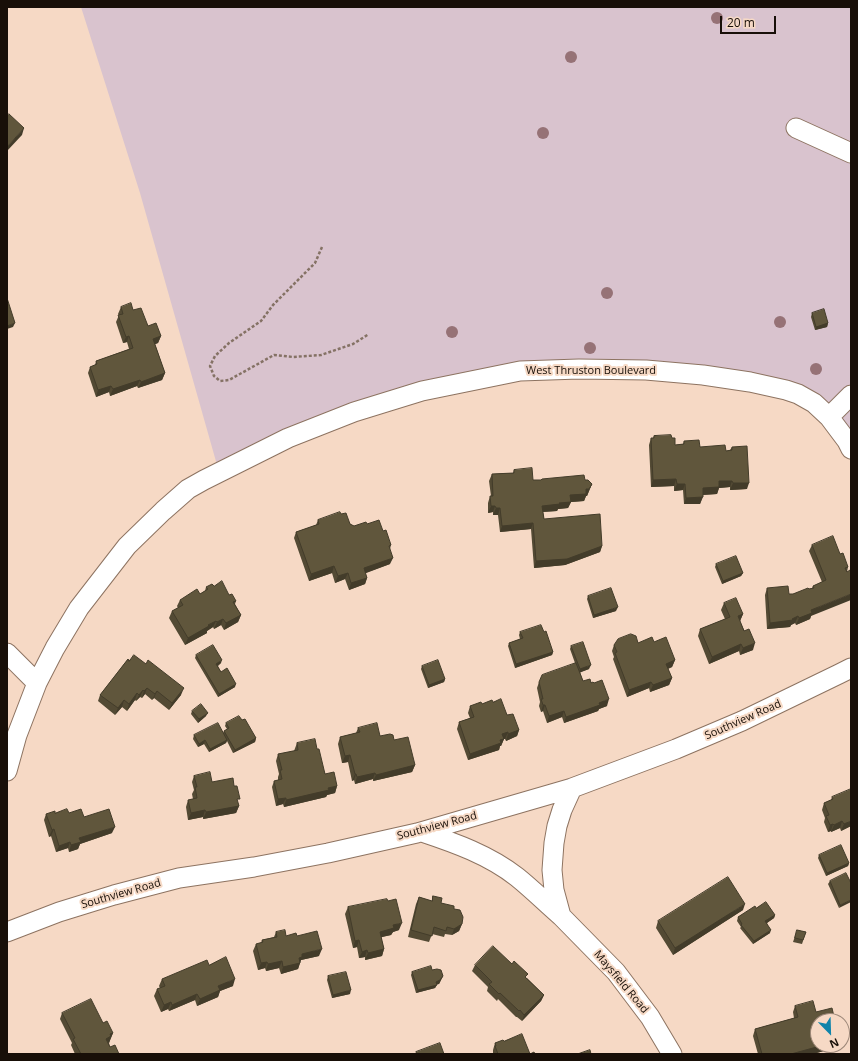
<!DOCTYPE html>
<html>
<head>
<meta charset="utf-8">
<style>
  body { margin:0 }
  #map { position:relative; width:858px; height:1061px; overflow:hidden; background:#f6d9c5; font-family:"Open Sans",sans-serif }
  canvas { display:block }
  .frame { position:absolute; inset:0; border:8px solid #180f08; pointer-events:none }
  .north { position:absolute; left:810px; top:1013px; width:40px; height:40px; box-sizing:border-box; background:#f6d9c5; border:1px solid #9d8879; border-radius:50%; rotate:157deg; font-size:11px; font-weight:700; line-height:16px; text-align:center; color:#180f08 }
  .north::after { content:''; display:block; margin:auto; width:14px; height:18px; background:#1084aa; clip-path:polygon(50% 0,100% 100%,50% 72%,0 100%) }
  .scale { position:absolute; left:720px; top:16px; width:56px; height:18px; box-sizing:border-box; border:2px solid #180f08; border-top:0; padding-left:5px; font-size:12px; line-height:14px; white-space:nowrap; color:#180f08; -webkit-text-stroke:3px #f6d9c5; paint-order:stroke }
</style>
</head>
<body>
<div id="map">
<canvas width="858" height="1061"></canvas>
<div class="frame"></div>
<div class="north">N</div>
<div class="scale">20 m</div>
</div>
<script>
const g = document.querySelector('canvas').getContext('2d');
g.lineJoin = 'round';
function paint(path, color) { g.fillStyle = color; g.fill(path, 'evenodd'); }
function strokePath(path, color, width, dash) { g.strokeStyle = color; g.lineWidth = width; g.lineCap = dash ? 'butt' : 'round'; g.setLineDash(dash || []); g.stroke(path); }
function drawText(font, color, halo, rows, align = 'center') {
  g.font = font + ' "Open Sans",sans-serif'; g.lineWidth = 4; g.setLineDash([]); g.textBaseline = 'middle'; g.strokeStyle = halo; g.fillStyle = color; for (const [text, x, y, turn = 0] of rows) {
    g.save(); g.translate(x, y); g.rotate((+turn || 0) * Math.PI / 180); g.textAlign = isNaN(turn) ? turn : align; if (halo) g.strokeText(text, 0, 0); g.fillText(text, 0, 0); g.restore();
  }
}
const green = new Path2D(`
  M81,7H851V449L798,394L579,369L422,391L219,472L140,193Z`);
const path = new Path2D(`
  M322,247L315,263L273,305L261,321L229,343L215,356L210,366L214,376L220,381L229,380L274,355L293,357L321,355L353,344L369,334`);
const minor = new Path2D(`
  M796,128L851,153
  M829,417L851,395
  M7,653L37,683
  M7,771L17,735L37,683L55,648L79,608L127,546L163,511L188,489L204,480L288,438L354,412L422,391L520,371L579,369L646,370L703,375L750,382L786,390L798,394L814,403L829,417L847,441L851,449
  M572,788L562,810L557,826L554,843L552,870L554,890L561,916L616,972L650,1017L672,1054
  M422,832C455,843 489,855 517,877C532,889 546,903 561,916
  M7,932L59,912L114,895L179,878L254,867L328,853L417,833L572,788L676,749L742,721L839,674L851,668`);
const trees = [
  [717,18],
  [571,57],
  [543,133],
  [607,293],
  [780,322],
  [452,332],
  [590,348],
  [816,369]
];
const wall = new Path2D(`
  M121,307L133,310L148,326L161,336L158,343L155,344L165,373L162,380L138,388L137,386L110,396L109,392L96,397L88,373L90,367L95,365L96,361L129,349L127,342L123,343L116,322L119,315L118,314Z
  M812,313L828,323L827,327L815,330L811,317Z
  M654,436L672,438L675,445L683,444L684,441L700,447L726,451L730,450L732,447L747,489L730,490V487L719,488L717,494L703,495L700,504H684L683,490L674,491V486L651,487L649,445L651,438H653Z
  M514,470L533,480H585L592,484L589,491L587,496H586L584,501L571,502L568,508L558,509L557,511L543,512L544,519L602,546L600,552L565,565L534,568L531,529L500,532L498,515H493V512L488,513V503L490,496H491L489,481L492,474L513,473Z
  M341,514L350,524L354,526L367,524L383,531L391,545L390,549V564L365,573L367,578L365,584L349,590L345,579L335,583L332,573L309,581L294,538L296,532L316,525L318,520Z
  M812,545L840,554L848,567L847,572L811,616L810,619L796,625L795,623L791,625L790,627L767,629L765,595L767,588L789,594H793L812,588L813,586L822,582L809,551Z
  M716,564L743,573L741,576L722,584L715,567Z
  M214,586L229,595L236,601L235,604L241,615L238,622L224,630L221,625L214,629L213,627L207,631V633L185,645L169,618L172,611L178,608L177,606L180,600L200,594L205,591L206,587Z
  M588,596L616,611L593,618L587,599Z
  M724,603L743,614L740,621L753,650L740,655L739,651L709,664L698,636L700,629L725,619L721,610Z
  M520,632H544L553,652L552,655L515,668L508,646L509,643L520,639L519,635Z
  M654,642L675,660L672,667L668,669L672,678L669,685L650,692L649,688L627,697L613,659L614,657L612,651L614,645Z
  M571,646L589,669L580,672L583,681L594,683L607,706L599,709L598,711L564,723L562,717L547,723L543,711L541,712L539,706L540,702L537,688L539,682L575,663L570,649Z
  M196,655L221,663L218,666L221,672L235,687L218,697L195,658Z
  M128,659L181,695L169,710L154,698L152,700L145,694L142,698L140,697L136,701L135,700L127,711L122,707L115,715L98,701L100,695Z
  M422,666L445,679L444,682L428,688L421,669Z
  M493,702L507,715L519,730L517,736L506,741L505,739H504L501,746H500L499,750L468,760L457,729L459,722L470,718L468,713L470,706Z
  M192,711L206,716L198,723L191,714Z
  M242,720L256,738L255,742L233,753L227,741L226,743L209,752L204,744L198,747L193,739L194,735L223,733L224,731L227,729L225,726L226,723Z
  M358,728L380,736L394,740L415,765L412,772L373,781V779L355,784L354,780L352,781L348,762L342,763L338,744L340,737L356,733Z
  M297,743L317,749L325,774L337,786L335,793L327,795L326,797L284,807L283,804L276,806L272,787L274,781L278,780V777L279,774L276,761L278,754L294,751Z
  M194,776L212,782L238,803L239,806L236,813L203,819V817L188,820L186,807L188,800L193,799L192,794L194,790L192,782Z
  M832,797L851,826L841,831L840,828L831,832V831L828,832L824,822L825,818L822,810L824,803L831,800Z
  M55,813H69L84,817L112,833L80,844L78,849L69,852L68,848L56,852L51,836L49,837L44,820L46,814Z
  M819,855L849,863L848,866L826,876L818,858Z
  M830,881L851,883L839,908L828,884Z
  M433,896L441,903L454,909L462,924L459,931L452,935L445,934L444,937L432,934L429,942L408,937L416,904L419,897L432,901Z
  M388,901L399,930L393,932L391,935L381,937L384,949L382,956L365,960V957L359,958L357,947L353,948L345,914L348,907Z
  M756,908L775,915L774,918L767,923L770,933L753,944L740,928L741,927L737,921L738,917Z
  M743,910L673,955L656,928L658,921Z
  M797,930L806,932L802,944L793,942Z
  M276,932L286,936H297L319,956L301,960L298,969L281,974L279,968L266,971L265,968L258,970L253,951L256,944L261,943L262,940L274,937Z
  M209,965L233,986L220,991L218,997L197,1006L195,1000L169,1011L168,1009L161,1012L154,996L157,989L160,988L159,986L162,979Z
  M475,965L527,978L544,995L541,1001L522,1021L517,1017H516L498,999L497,1001L487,991L488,987L472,971Z
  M432,970L443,976L439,984H437L435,988L416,993L411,975L412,972Z
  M328,976L350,994L332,998L327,980Z
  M795,1006L816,1012L838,1047L813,1054H758L753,1036L755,1029L794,1018L793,1012Z
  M62,1013L103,1023L113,1033L109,1043L110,1047L119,1054H75L71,1045L72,1043L60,1019Z
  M504,1041L530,1054H535H493V1050L495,1043Z`);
const shadedWall = new Path2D(`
  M24,128L22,135L7,151V147Z
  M15,323L13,327L7,329V326Z
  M828,323L827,327L815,330L816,327Z
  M129,336L127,342L123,343L126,337Z
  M161,336L158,343L150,346L153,339Z
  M165,373L162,380L138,388L141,382Z
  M140,380L137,386L110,396L113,389Z
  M111,386L109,392L96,397L98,390Z
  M676,479L674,486L651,487L653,480Z
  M719,481H732L730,487L719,488L717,494L700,495L703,488Z
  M733,483H749L747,489L730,490Z
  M592,484L589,491L587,496H586L584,501L571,502L568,508L558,509L557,511L540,512L542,506L559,503L570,495L586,489Z
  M677,484H685L683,490L674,491Z
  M703,497L700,504H684L686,498Z
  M491,506H495L493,512L488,513Z
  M496,508H500L498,515H493Z
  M533,523L531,529L500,532L502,526Z
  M602,546L600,552L565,565L534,568L536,561Z
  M393,558L390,564L361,575L364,568Z
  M334,566L332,573L309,581L311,574Z
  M348,573L345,579L335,583L338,576Z
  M743,573L741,576L722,584L723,581Z
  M367,578L365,584L349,590L351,583Z
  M851,594V600L811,616L810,619L796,625L799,618L811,610Z
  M618,607L616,611L593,618L594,615Z
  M743,614L740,621L738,616Z
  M241,615L238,622L224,630L226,623Z
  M798,616L795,623L791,625L790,627L767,629L770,623L792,619Z
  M223,619L221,625L214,629L217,622Z
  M216,621L213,627L207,631V633L185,645L188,638Z
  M755,643L753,650L740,655L743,648Z
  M741,644L739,651L709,664L712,657Z
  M553,652L552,655L515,668L516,664Z
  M222,660L221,663L215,667L216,664Z
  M675,660L672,667L664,670L666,664Z
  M591,665L589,669L579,673L580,669Z
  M672,678L669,685L650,692L653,685Z
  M445,679L444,682L428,688L429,685Z
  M651,682L649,688L627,697L629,690Z
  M236,684L235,687L218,697L219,694Z
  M147,688L145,694L142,698L144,691Z
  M184,688L181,695L169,710L172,703Z
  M143,690L140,697L136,701L139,695Z
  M157,691L154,698L152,700L155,694Z
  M137,693L135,700L127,711L129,704Z
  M609,699L607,706L599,709L598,711L564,723L566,717Z
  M124,700L122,707L115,715L118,708Z
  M543,705H545L543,711L541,712Z
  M564,711L562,717L547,723L549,716Z
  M208,713L206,716L198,723L199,719Z
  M519,730L517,736L506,741L508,734Z
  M508,732L505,739H504L501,746H500L499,750L468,760L470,754L502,734Z
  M256,738L255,742L233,753L235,750Z
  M205,740L204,744L198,747L199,744Z
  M227,740L226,743L209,752L210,749Z
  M350,755L348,762L342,763L345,756Z
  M415,765L412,772L373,781L376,775Z
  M375,773L373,779L355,784L357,777Z
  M355,774H356L354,780L352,781Z
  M337,786L335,793L327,795L326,797L284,807L286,800Z
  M286,798L283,804L276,806L278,799Z
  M239,806L236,813L203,819L206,812Z
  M205,810L203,817L188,820L191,813Z
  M842,821L840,828L831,832L834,825Z
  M851,821V826L841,831L844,824Z
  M833,824L831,831L828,832L830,825Z
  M115,827L112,833L80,844L78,849L69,852L71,845L79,838Z
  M54,829L51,836L49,837L52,830Z
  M70,842L68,848L56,852L59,846Z
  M849,863L848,866L826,876L827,873Z
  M851,900V902L839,908L840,905Z
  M745,904L743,910L673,955L675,948Z
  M775,915L774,918L764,925L765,921Z
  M402,923L399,930L393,932L391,935L378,938L380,932L393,925Z
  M462,924L459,931L452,935L454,929Z
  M771,930L770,933L753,944L754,941Z
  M359,940L357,947L353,948L355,941Z
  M322,949L319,956L301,960L298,969L281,974L283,967L299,958L302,954Z
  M384,949L382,956L365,960L368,953Z
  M367,950L365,957L359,958L362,952Z
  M282,961L279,968L266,971L268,964Z
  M267,962L265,968L258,970L261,963Z
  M443,976L439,984L435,985L436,982Z
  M235,979L233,986L220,991L218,997L197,1006L200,999L218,986Z
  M437,985L435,988L416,993L418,990Z
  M351,990L350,994L332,998L333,995Z
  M197,994L195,1000L169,1011L172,1005Z
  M544,995L541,1001L522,1021L524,1015Z
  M171,1002L168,1009L161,1012L164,1005Z
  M113,1033L110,1040L109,1043L106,1039L110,1034Z
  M824,1045H839L838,1047L813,1054H791Z`);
const building = new Path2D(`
  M9,114L24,128L7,147V116Z
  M7,298L15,323L7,326Z
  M131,303L133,310L141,308L148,326L156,323L161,336L153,339L165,373L141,382L140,380L113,389L111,386L98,390L90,367L97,364L96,361L133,348L129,336L126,337L118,315L123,314L121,307Z
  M824,309L828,323L816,327L812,313Z
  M671,435L672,438H675V445L684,444V441L699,440L700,447L725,445L726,451L732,450V447L747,446L749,483H733L732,481H719V487L703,488V497L686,498L685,484H677L676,479L653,480L651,438H654V436Z
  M532,468L533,480H541L542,479L584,475L585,480H588L592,484L589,489H586V494L570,495L571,502L559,503L560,504L542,506L544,519L600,514L602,546L567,559L536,561L533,523L502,526L500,508H496L495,506H491L490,496H493L492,474L514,473V470Z
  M340,512L341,514L346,513L350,524L354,526L366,522L367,524L379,520L383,531L386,530L391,545L389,546L393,558L364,568L367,578L351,583L348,573L338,576L334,566L311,574L296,532L319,524L318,520Z
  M833,536L840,554L843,553L848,567L845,568L847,572L850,570L851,573V594L811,610L812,613L799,618L798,616L792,619L793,620L770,623L767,588L788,586L789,594H793L808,588L809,589L814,588L813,586L826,580L812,545Z
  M736,556L743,573L723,581L716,564Z
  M222,581L229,595L232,594L236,601L233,602L241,615L226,623L223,619L217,622L216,621L208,625L209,626L188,638L172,611L183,605L180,600L197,589L200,594L208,589L206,587L212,584L214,586Z
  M611,588L618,607L594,615L588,596Z
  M736,598L743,614L738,616L744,631L749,629L755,643L743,648L741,644L712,657L700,629L730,617L724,603Z
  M541,625L544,632L546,631L553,652L516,664L509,643L523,638L520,632Z
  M631,634L636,636L638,643L652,637L654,642L666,637L675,660L666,664L672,678L653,685L651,682L629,690L615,653L617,652L614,645L618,639Z
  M583,642L591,665L580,669L571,646Z
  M213,645L222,660L216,664L221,672L227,668L236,684L219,694L196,655Z
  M134,655L146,664L148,660L184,688L172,703L157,691L155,694L147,688L144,691L143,690L139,695L137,693L129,704L124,700L118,708L100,695L128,659L129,661Z
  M438,660L445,679L429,685L422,666Z
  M576,663L583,681L590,679L591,683L593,682L594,683L602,680L609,699L599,703L600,705L566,717L564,711L549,716L545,705H543L541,699H543L539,682L542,675Z
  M501,699L507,715L513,714L519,730L508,734V732L502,734L504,739L500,740L501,743L470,754L459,722L474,717L470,706L481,702L482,704L492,700L493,702Z
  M201,704L208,713L199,719L192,711Z
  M239,716L242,720L245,719L256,738L235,750L224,731L229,728L226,723Z
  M218,723L227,740L210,749L205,740L199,744L194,735Z
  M377,723L380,736L390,734L393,735L394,740L408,737L415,765L376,775L375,773L357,777L356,774H355L350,755L345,756L340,737L360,732L358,728Z
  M315,739L317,749H319L325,774L334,772L337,786L328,788L329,790L286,800V798L278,799L274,781L282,779L280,770H282L278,754L298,750L297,743Z
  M210,772L212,782L233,778L234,786H237L240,799H237L239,806L206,812L205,810L191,813L188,800L197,798L195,787H197L194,776Z
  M851,789V821L844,824L842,821L834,825L833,824L830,825L826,816L829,815L824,803L833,799L832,797Z
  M67,809L69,813L81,809L84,817L109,809L115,827L79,838L81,842L71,845L70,842L59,846L54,829L52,830L46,814L55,811V813Z
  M841,845L849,863L827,873L819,855Z
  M846,873L851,883V900L840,905L830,881Z
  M728,877L745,904L675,948L658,921Z
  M433,896L442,898L441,903L454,906V909L460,910L463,917L462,924L454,929L447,927L446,931L434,927L432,936L411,930L419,897L432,901Z
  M387,899L388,901L396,899L402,923L393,925L394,928L380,932L384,949L368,953L367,950L362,952L359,940L355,941L348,907Z
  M766,902L775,915L765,921L771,930L754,941L741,925L742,924L738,917L755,906L756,908Z
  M285,930L286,936L296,933L297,936L317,931L322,949L302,954V957L299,958L300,963L283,967L282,961L268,964L267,962L261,963L256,944L263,942L262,940L277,937L276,932Z
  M797,930L806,932L803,940L795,938Z
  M493,946L512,964L514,961L528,974L525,977L544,995L524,1015L520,1010L519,1011L500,993L499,994L489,984L492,982L475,965Z
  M226,957L235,979L218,986L220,990L200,999L197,994L172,1005L171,1002L164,1005L157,989L165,986L162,979L207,960L209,965Z
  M431,966L432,970L437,969L441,970L443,976L440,980L436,982L437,985L418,990L412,972Z
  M346,972L351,990L333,995L328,976Z
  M91,999L103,1023L107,1021L113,1033L110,1034L111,1036L106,1039L110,1047L115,1045L119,1054H81L73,1039L75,1038L62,1013Z
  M813,1001L816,1012L832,1008L835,1021H818V1045H824L791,1054H762L755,1029L798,1017L795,1006Z
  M522,1034L530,1054L534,1052L535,1054H498L495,1046H496L495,1043L503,1040L504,1041Z
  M440,1043L444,1054H417L416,1052Z
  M590,1050L591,1054H578Z`);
const streetNames = [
  ["West Thruston Boulevard",591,371],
  ["Southview Road",743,720,-24],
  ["Southview Road",437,826,-15],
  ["Southview Road",121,894,-16],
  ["Maysfield Road",621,982,50]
];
paint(green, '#d9c3ce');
strokePath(minor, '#8d7361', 21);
strokePath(path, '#857265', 2.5, [3, 2]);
strokePath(minor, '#fff', 19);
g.fillStyle = '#967276';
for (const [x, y] of trees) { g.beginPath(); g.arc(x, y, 6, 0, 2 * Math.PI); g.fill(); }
paint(wall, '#534a34');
paint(shadedWall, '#433c2a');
paint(building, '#60563c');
strokePath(building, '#433c2a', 1);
drawText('11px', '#180f08', '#f6d9c5', streetNames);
</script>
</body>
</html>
